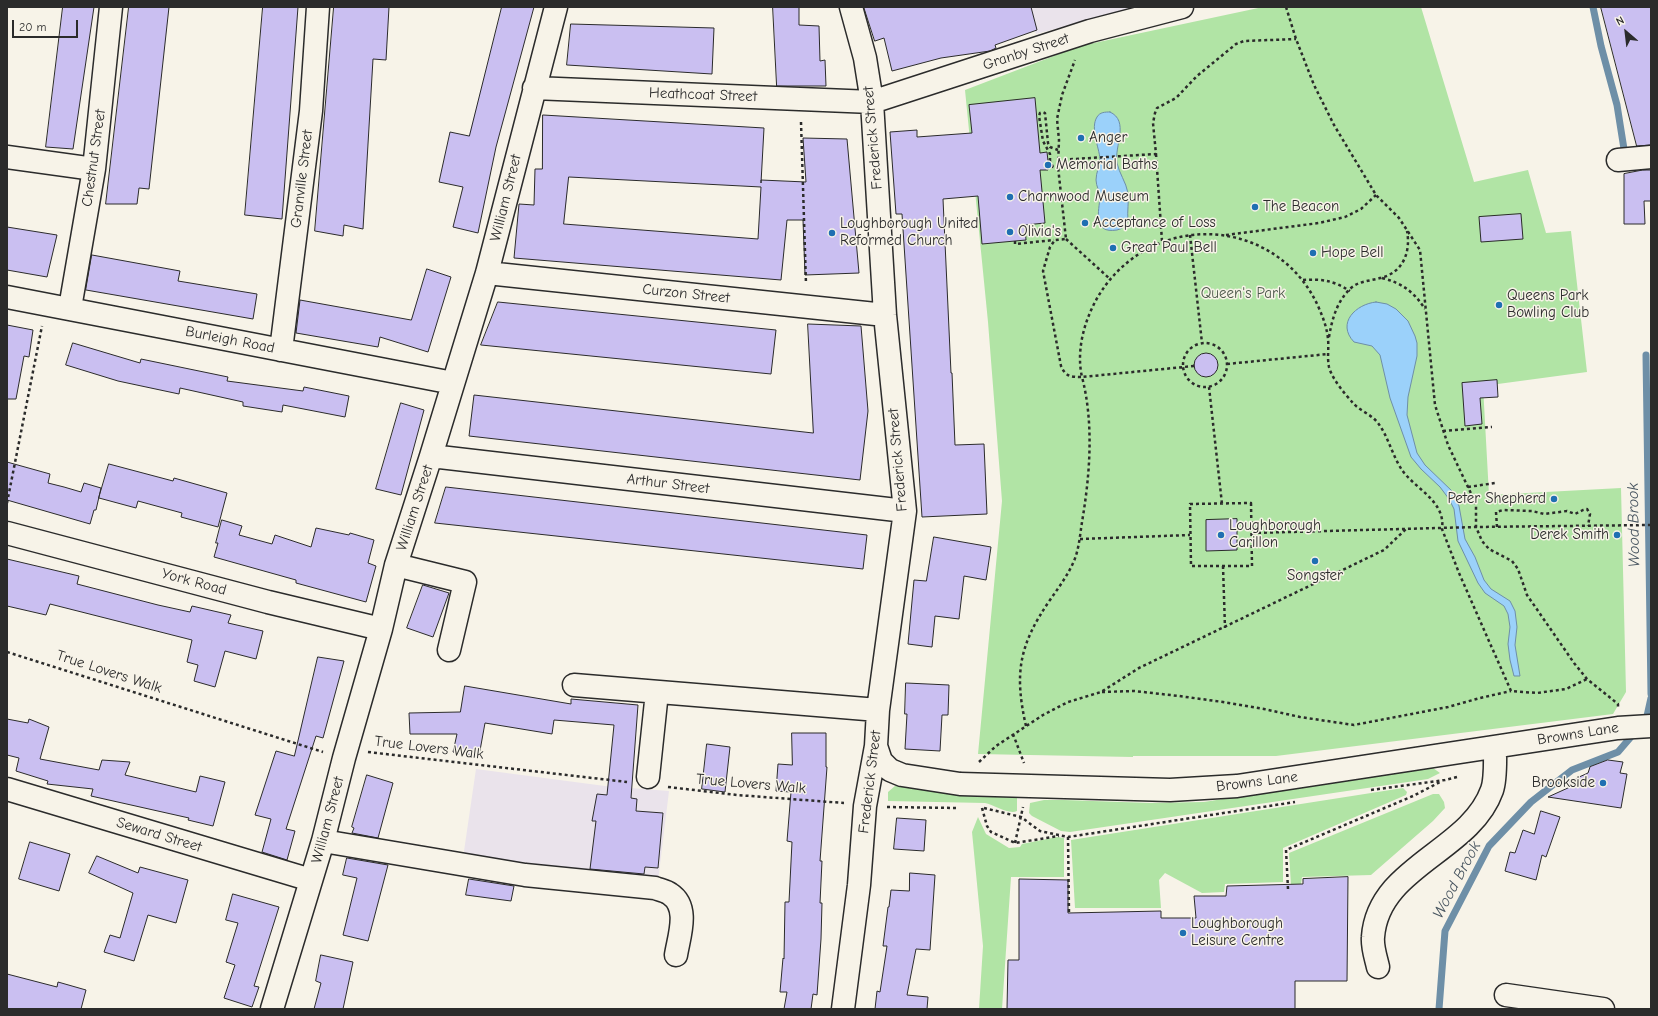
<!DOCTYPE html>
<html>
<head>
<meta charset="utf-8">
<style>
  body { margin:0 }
  #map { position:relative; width:1658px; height:1016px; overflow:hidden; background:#f7f3e8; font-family:"Comic Neue",sans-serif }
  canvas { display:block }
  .frame { position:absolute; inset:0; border:8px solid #2b2b2b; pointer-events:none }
  .north { position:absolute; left:1606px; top:12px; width:40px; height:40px; -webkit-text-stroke:3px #f7f3e8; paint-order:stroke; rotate:332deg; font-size:11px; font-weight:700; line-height:16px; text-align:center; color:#2b2b2b }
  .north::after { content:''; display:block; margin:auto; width:14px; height:18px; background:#2b2b2b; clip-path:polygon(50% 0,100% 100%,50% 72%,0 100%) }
  .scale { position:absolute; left:12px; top:20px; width:66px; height:18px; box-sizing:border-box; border:2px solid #2b2b2b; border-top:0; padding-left:5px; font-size:12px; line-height:14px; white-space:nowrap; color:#2b2b2b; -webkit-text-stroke:3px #f7f3e8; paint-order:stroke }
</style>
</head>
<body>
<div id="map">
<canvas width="1658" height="1016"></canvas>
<div class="frame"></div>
<div class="north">N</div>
<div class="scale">20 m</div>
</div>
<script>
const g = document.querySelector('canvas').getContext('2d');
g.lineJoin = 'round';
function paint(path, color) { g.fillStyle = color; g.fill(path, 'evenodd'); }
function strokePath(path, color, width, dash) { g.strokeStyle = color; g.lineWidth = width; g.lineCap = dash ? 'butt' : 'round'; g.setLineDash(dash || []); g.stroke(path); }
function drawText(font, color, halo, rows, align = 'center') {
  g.font = font + ' "Comic Neue",sans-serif'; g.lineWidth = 3; g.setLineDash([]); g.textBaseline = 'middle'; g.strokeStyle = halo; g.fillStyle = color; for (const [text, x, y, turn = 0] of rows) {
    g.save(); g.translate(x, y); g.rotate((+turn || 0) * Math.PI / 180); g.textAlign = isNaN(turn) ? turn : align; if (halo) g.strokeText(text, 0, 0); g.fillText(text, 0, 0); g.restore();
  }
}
const built = new Path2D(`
  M1025,7H1139L1036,34Z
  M476,769L605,786L669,791L656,898L581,886L579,893L465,875L463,858Z`);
const green = new Path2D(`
  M1263,7H1421L1474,182L1528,170L1546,233L1571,231L1587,372L1483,386L1489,495L1621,488L1626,692L1613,714L1276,756H1133V757L978,754L1002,501L988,322L965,90L1080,46Z
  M1425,767L1433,768L1440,773L1428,779L1070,832L1061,831L1032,816L1029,813L1030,803L1044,800H1064L1150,803L1204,802Z
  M895,786L1017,797V811C1009,815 994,805 985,803L888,801V792Z
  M1403,788L1407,792L1406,795L1283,848V882L1225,884L1224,892L1202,893L1165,873L1159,880L1161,908H1075L1071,840Z
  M1433,794H1439L1444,802L1445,808L1433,821L1371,875L1302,877L1301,884L1291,885L1289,853Z
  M978,817L986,834L1009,848L1020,847L1022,844L1057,837L1064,838V877H1011L1002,1009H979L983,946L972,832Z`);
const water = new Path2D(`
  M1110,112C1130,121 1114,146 1117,163C1119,173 1126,182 1128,193C1129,202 1127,211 1128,221C1125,226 1122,229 1117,230C1092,234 1099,211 1100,197C1100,192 1096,186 1096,180C1096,172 1100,166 1100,159C1099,147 1090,128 1097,117C1100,112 1105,112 1110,112Z
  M1376,302L1387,304L1396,309L1408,321L1415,336L1417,343V356L1408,397L1407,415L1417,453L1425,465L1453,492L1459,506L1465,539L1475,557L1484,580L1491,589L1510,601L1515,611L1517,627L1515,645L1520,676H1514L1510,660L1508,644L1510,627L1508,614L1504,606L1485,593L1478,583L1458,541L1454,509L1449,499L1440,487L1421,469L1411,457L1390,398L1380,355L1372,346L1354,342C1336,323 1356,304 1376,302Z`);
const stream = new Path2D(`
  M1593,7L1601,46L1617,105L1624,149
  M1646,355L1651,694
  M1642,722L1647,716L1651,698
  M1439,1009L1445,931L1489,846L1531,802L1572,770L1618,752L1636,731`);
const building = new Path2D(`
  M63,7H94L73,149L46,147Z
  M129,7H169L149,189L139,188L137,204H106Z
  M263,7H298L282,219L245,215Z
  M334,7H389L386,60L373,59L363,229L344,225L343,236L315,231Z
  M502,7H534L496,147L478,233L453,227L463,187L439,182L450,132L469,136Z
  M773,7H799V25L819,26L820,61L825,60L826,86H777Z
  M864,7H1031L1037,30L995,45L996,48L990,51L941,58L892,71L884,38L875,41Z
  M1601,7H1651V145L1637,146Z
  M571,24L714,28L712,74L567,65Z
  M1035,98L1040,153L1047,152L1048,161V170H1040L1045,223L1025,225L1026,240L982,244L978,196L943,199L951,373H952L955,445L984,444L987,514L922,517L902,214H896L890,132L917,130V137L972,133L969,105Z
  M543,115L764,128L761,183V180L806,182L803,138L847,139L859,273L805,275L803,220H787L781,280L514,258L519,204L534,205L535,169H542ZM569,177L761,187L758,239L564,224Z
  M1643,170H1651V201H1644L1645,224H1624V174Z
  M1521,214L1523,239L1481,242L1479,217Z
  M7,227L57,235L47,277L7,270Z
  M92,255L180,271L178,281L257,294L253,319L86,290Z
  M427,269L451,277L428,352L380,337L378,347L296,333L300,300L411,320Z
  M498,302L776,330L771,374L481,345Z
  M808,324L861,326L868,411L860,480L469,436L474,395L813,433Z
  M7,325L33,330L29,357L24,356L16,399H7Z
  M73,343L140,363L141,359L228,377L227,381L303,391L304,387L349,396L345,417L283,405L282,412L243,406V402L180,388L179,394L118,381L66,365Z
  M1194 365a12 12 0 1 1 24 0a12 12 0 1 1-24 0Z
  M1497,380L1498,397L1480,398L1482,424L1465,426L1462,383Z
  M401,403L424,410L401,495L376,489Z
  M7,462L50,474L48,483L64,487L81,492L84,483L101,488L96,510H94L90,524L7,500Z
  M109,464L173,481L174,478L227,493L218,527L181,517L182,513L138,501L136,508L99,498Z
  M446,487L867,535L863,569L435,523Z
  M1237,519V550L1206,551V520Z
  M222,520L242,526L239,535L272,544L275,535L311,547L316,528L349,535L350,533L374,540L368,563L376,566L366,602L296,583V580L214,557L218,543H216Z
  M934,537L991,547L986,580L964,576L959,619L935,616L932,647L908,644L914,580L926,581Z
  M7,559L79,576L77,584L158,605L190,612L192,606L231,615L228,623L263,631L256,659L225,651L215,687L194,681L198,665L187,662L192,640L50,604L46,615L7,606Z
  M423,585L449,593L433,637L407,628Z
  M318,657L344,661L323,738L316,736L286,829L295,831L287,860L262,852L271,819L255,815L276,751L294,756Z
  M906,683L949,685L948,715H942L940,751L905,749L907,714H905Z
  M465,686L571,704V699L638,705L631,798L637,799L636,811L663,813L658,868L645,867L644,874L590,869L596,821H592L597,794L607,795L614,725L554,720L552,734L485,723L479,756L453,752L457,734H410L409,713L460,712Z
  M7,719L28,723L29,719L49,727L40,759L99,770L102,760L130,762L125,775L196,792L200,776L225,782L213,826L188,820L189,818L91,796L93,789L47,784L48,781L16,771L19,758L7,755Z
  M792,733H826V767H827L820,861H822L820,903H822L821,939L817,995L813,994L811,1009H784L787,992H780L783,958L784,959L785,902H789L792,842L787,841L791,792L776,791L778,764L792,765Z
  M707,744L730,747L725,792L702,789Z
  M1608,760L1623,762L1620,773L1627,774L1621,808L1548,797L1570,787L1568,782L1588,773L1590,767Z
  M367,775L393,783L378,838L352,833L354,828L352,827Z
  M1541,811L1560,817L1546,857L1542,855L1536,880L1505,871L1510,852L1515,853L1523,830L1534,834Z
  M897,818L926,820L924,851L894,849Z
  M30,842L70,854L59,891L19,879Z
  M97,856L138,873L140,867L188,880L176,923L148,915L134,961L104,952L110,935L120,938L133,893L89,873Z
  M347,858L388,865L368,941L343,935L357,878L343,875Z
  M910,873L935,875L930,950L916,949L907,995L928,997L927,1009H875L877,991L880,992L887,946H883L888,907H889L891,890L909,891Z
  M1348,877L1347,981H1295V1009H1007L1008,960H1019V879L1068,880V913L1161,911V918H1196L1194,896H1226L1227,886L1303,884V879Z
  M469,879L514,886L511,901L466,895Z
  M233,894L279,907L254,986L259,987L252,1007L224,998L235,965L226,962L238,923L226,920Z
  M321,955L353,962L343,1009H314L321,983L316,981Z
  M7,974L57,987L58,982L86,990L81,1009H7Z`);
const path = new Path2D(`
  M1286,7L1296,39L1314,85L1334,125L1376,195L1399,218L1420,250L1435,405L1448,445L1476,504V527L1482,541L1489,549L1512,561L1518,569L1527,595L1574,663L1587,679L1618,704V707
  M801,122L806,284
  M1156,154L1162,241
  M1058,160L1156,154L1153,123L1155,113L1157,108L1176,98L1197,76L1236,44L1244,41L1296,39
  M1048,161H1050L1053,167H1058
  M1050,161V154L1043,141L1039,116L1040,113L1043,112L1045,113L1048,143L1050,147L1058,150
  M1190,235L1202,343
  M1226,235L1319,223L1345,217L1361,209L1376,195
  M1066,239L1110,279
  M1015,241V244L1054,240
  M1382,278C1402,283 1414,292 1425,309
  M1303,280C1323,279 1332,280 1350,291
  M1329,337C1332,319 1337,301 1351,288C1359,281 1370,281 1380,278C1403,273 1411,252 1407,231
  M1183 365a22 22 0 1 1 44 0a22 22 0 1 1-44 0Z
  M1227,364L1328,354
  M1194,366L1082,377C1074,342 1091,299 1115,274C1175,210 1281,225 1318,306C1323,317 1327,328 1328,339C1329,348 1327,358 1329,367C1332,379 1345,394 1353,403C1360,411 1371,414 1378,423C1388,436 1392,455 1402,470C1415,489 1446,501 1442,529L1459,573L1511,691L1537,693L1566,689L1587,679
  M1209,387L1222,504
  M1443,431L1492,427
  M1468,487L1495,483
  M7,503L42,326
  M1251,503L1252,566H1191L1190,504Z
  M1497,527L1496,512L1503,510L1532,511L1544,514L1567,511L1575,514L1583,510L1587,509L1590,514L1588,526
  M1252,533L1476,527L1651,525
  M1080,539L1190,535
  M1223,566L1225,628
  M7,652L323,752
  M1102,692L1134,691L1179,696L1223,702L1264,709L1300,717L1354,725L1448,707L1480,698L1511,691
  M1026,726C1014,673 1019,645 1050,600C1059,587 1068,575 1074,561C1079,549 1080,535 1082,522C1090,475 1094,423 1082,377C1071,377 1066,377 1061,366L1043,271L1050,247L1055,240L1066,239L1058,167L1059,140L1057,119L1062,95L1075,60
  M1013,734L1024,763
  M368,752L627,782
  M979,762L996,746L1043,715L1068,702L1101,692L1139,668L1384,550L1406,529
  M668,787L737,795L844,803
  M1371,790L1445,780L1457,777
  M887,807L958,808
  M982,808L987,826L991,832L1015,843L1059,836
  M984,808L1021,817L1040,831L1068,837L1295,802
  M1068,837L1069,913
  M1015,843L1023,807
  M1288,889L1286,850L1413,796L1442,781`);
const minor = new Path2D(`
  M534,88L872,102L1090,31L1182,7
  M7,157L94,169
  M1618,160L1651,157
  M487,273L885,315
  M7,297L453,383
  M70,308L94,169L111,7
  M281,350L311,111L318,7
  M431,456L905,511
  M7,533L268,602L381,629
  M396,565L465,582L449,650
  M574,685L878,710
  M876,746L881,761L890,770L902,775L960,784L1170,790L1237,786L1618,728L1651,726
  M648,777L657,692
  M7,789L311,880
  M323,841L525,875L655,888C660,890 666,891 670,894C690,907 679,936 676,955
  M1378,967C1376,958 1372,947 1373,937C1378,866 1470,852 1492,790C1496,779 1495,759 1495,747
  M1506,995L1603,1009
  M272,1009L323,841L344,758L381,629L396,565L431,456L487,273L556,7
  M843,1009L859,885L865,806L876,746L878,710L905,511L885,315L872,102L865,58L851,7`);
const markers = [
  [1081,138,4,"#1f6fb2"],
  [1048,165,4,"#1f6fb2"],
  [1010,197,4,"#1f6fb2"],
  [1255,207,4,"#1f6fb2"],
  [1085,223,4,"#1f6fb2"],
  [1010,232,4,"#1f6fb2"],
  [832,233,4,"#1f6fb2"],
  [1113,248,4,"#1f6fb2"],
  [1313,253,4,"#1f6fb2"],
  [1499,305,4,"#1f6fb2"],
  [1554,499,4,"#1f6fb2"],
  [1221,535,4,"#1f6fb2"],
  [1617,535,4,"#1f6fb2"],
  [1315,561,4,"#1f6fb2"],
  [1603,783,4,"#1f6fb2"],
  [1183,933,4,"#1f6fb2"]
];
const streetNames = [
  ["Granby Street",1026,52,-18],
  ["Heathcoat Street",703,95,2],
  ["Frederick Street",873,138,-95],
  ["Chestnut Street",94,158,-82],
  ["Granville Street",302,179,-83],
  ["William Street",506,198,-76],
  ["Curzon Street",686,294,6],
  ["Burleigh Road",230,340,11],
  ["Frederick Street",898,460,-95],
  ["Arthur Street",668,484,7],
  ["William Street",415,508,-72],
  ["York Road",194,582,15],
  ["True Lovers Walk",109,672,18],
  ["Browns Lane",1578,734,-9],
  ["True Lovers Walk",429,748,7],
  ["Frederick Street",870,782,-83],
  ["Browns Lane",1257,782,-7],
  ["True Lovers Walk",751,784,5],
  ["William Street",328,820,-75],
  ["Seward Street",159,835,17]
];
const poiNames = [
  ["Anger",1089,138],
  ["Memorial Baths",1056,165],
  ["Charnwood Museum",1018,197],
  ["The Beacon",1263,207],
  ["Acceptance of Loss",1093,223],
  ["Loughborough United",840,224],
  ["Reformed Church",840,241],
  ["Olivia's",1018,232],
  ["Great Paul Bell",1121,248],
  ["Hope Bell",1321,253],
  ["Queens Park",1507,296],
  ["Bowling Club",1507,313],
  ["Peter Shepherd",1546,499,"right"],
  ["Loughborough",1229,526],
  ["Carillon",1229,543],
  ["Derek Smith",1609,535,"right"],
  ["Songster",1315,576,"center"],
  ["Brookside",1595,783,"right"],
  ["Loughborough",1191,924],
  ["Leisure Centre",1191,941]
];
const parkNames = [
  ["Queen's Park",1243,294]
];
const waterNames = [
  ["Wood Brook",1634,525,-91],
  ["Wood Brook",1457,880,-62]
];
paint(built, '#eae3eb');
paint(green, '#b1e4a5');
paint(water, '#9bd1fa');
strokePath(water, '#6e8fa7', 1);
strokePath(stream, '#6e8fa7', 7);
paint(building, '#cabff1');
strokePath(building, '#2b2b2b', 1);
strokePath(minor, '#2b2b2b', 25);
strokePath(path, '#2b2b2b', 2.5, [3, 3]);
strokePath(minor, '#f7f3e8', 22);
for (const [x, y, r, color] of markers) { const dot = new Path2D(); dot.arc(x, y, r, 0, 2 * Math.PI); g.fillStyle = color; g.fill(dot); strokePath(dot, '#f7f3e8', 1.5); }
drawText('15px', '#2b2b2b', '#f7f3e8', streetNames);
drawText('15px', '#2b2b2b', '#f7f3e8', poiNames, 'left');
drawText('15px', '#4c594a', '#f7f3e8', parkNames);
drawText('italic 16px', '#47545f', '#f7f3e8', waterNames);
</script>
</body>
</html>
